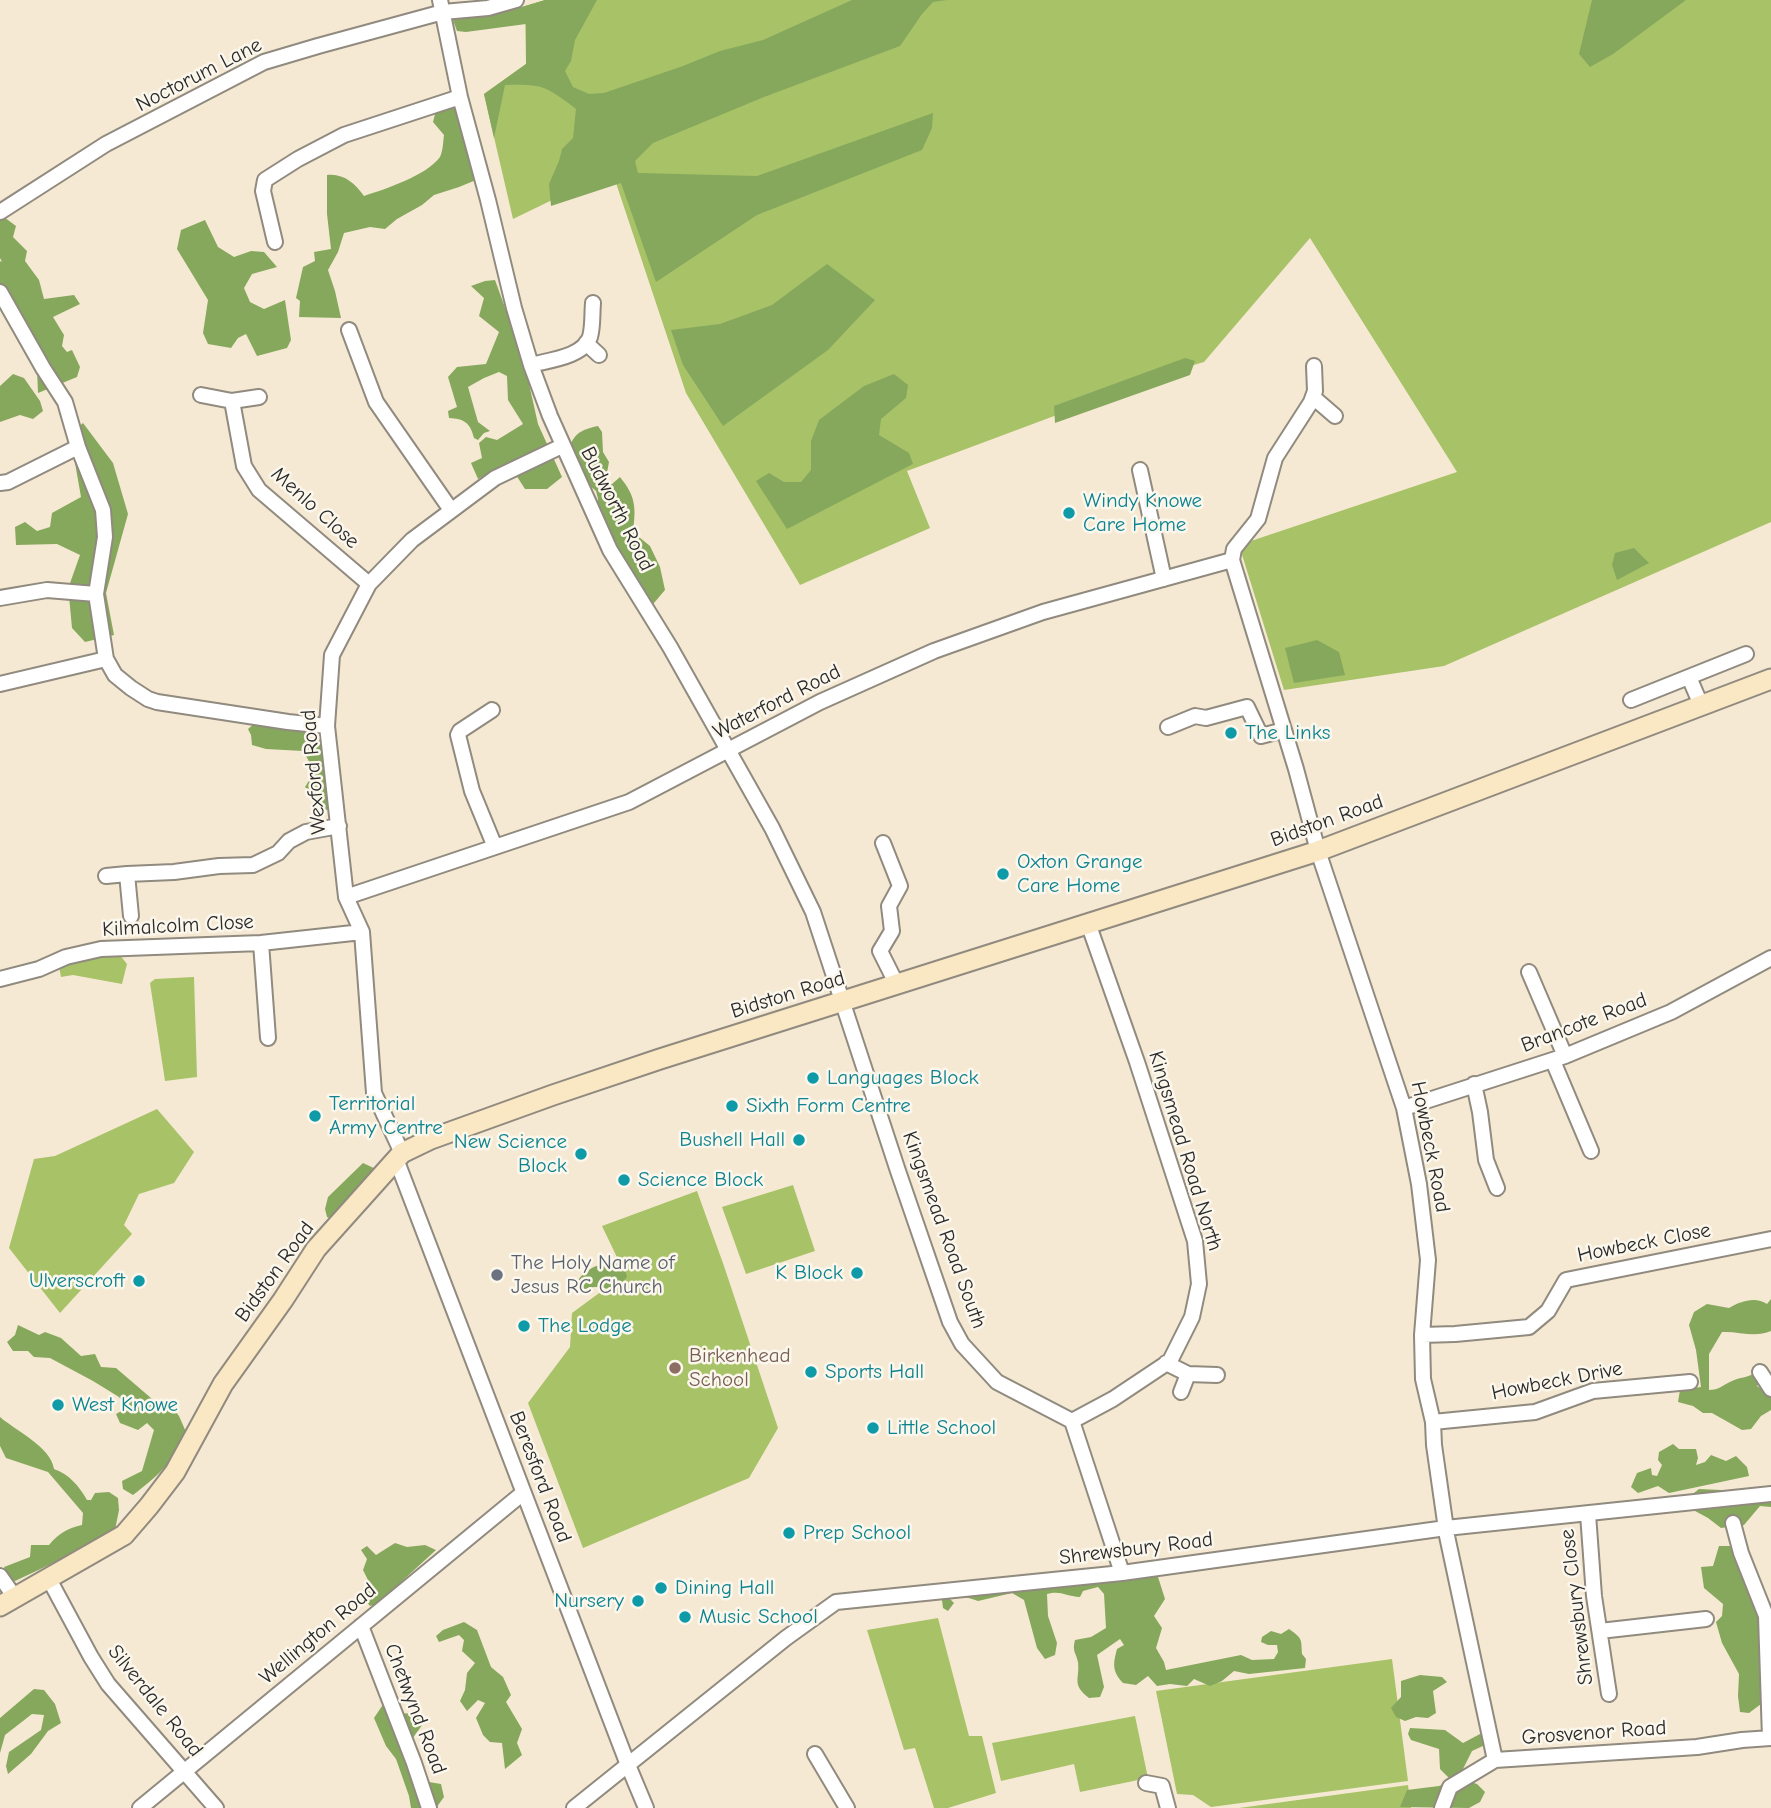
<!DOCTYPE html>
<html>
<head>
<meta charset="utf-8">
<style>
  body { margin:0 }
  canvas { display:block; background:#f6e9d3 }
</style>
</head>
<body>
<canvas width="1771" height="1808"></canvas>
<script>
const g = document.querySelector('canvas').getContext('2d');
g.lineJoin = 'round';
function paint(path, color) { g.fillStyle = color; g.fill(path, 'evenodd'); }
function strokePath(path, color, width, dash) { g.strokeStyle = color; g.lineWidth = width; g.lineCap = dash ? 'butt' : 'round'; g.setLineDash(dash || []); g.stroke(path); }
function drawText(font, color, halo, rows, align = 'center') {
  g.font = font + ' "Comic Neue",sans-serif'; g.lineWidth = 5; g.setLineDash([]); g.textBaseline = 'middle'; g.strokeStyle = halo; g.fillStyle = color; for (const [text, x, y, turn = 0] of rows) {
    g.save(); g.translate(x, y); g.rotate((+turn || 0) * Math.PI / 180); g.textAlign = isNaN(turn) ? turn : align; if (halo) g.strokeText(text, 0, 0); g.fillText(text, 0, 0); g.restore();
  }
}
const green = new Path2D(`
  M545,0H1771V522L1444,666L1284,690L1239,545L1457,472L1310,238L1204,362L1180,369L907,471L930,528L800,585L686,393L612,171L513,219L484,94L526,64L525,6Z
  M116,950L127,964L122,984L73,975L61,977L58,961Z
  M194,977L197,1077L165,1081L150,983L155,979Z
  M157,1109L194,1152L174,1183L139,1194L124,1225L132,1234L60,1313L9,1248L34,1159L55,1156Z
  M793,1185L815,1251L746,1274L722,1207Z
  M697,1191L724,1266L778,1428L749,1478L583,1548L528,1403L570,1347L572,1313L625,1274L602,1226Z
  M938,1618L969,1736H982L996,1793L948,1808H934L915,1748L904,1750L867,1630Z
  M1392,1659L1408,1781L1211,1807L1193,1795L1177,1794L1156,1691Z
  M1135,1716L1148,1778L1080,1792L1074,1764L1001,1781L992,1743Z
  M1408,1785L1411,1808H1239Z`);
const forest = new Path2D(`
  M545,0H597L575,40L571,61L565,71L573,87L589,94L604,93L683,66L720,51L763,40L852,0H947L933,2L922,14L900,46L764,97L653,143L635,161L638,173L757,176L933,113L932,128L922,150L757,215L656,282L621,183L551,206L549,184L559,161L562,149L573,138L576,109C546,86 543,84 505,85L494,138L484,94L526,64V24L466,32L457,31L453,20L525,6Z
  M1592,0H1686L1613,54L1590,67L1579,54Z
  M456,96L481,178L459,187L434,195L422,205L397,219L385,229L370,227L344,233L338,252L328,270L335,291L341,318L299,317L300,301L296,298L303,267L315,261L314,252L331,249L327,214V175C343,173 355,183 364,196C385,189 426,176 440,157C443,151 443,142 444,135L433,122L436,110Z
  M4,217L16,226L13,237L27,251L25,261L39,280L44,299L74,295L80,304L53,317L64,335L62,346L67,352L72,350L80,367L77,377L38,393L37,369L26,354L10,318L0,304V261L2,262L0,258V219Z
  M205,220L218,247L234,257L251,251L264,252L277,267L252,274L244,288L250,302L264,309L285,300L291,340L287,348L257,356L246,334L238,338L231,348L208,344L203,333L208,300L177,249L181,230Z
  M827,264L875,300L828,350L723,426L683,365L671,330L720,324L772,305Z
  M495,280L523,357L538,424L562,477L547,489H525L516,475L492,472L478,479L471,463L482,458L479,443L486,437L497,440L523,424L508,400L507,376L499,372L484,378L468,387L478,422L490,431L484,433L478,440L474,438C470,422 464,419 449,418L448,411L457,407L448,377L457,367L486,364L499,332L479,316L484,298L471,286L485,281Z
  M1185,358L1195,361L1190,375L1055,423L1054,406Z
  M13,374L24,378L40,401L43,411L33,419L20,415L0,422V386Z
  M894,374L908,385L906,398L881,419L879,435L909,453L913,464L787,529L756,481L769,473L784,482H801L811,470V441L819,420L864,386Z
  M83,423L113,463L128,514L106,593L114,635L85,642L72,628L69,596V586L80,555L57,544L16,545L15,527L25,522L37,531L50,527L52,513L81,497L75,463L73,432Z
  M598,426L602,432L603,452L609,462L605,484H612L620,477C636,497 636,507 633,532L650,546L660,567L665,590L648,610L638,602L618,580L619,564L595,519L598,499L596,491L582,479L567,457C571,437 577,430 598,426Z
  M1634,548L1649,563L1617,580L1612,565L1615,553Z
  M1317,640L1339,652L1345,675L1294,683L1285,648Z
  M255,723L303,728L309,737L324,742L333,808L322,811L314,804L315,796L305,787C317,770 312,767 303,751L266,749L252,745L251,735L248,729Z
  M363,1163L380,1171L334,1220L327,1217L325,1209L328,1197Z
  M609,1262H623L627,1277C615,1292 611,1288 595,1287C589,1287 583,1290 577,1292L575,1285C583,1270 594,1266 609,1262Z
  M1771,1299V1331C1754,1338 1739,1331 1722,1332L1709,1354V1390C1719,1390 1723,1385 1732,1381C1740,1377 1747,1378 1755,1373L1762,1379L1757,1386L1771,1395V1410L1761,1416L1751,1429L1742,1430L1712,1413H1703L1693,1406L1678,1402L1680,1390L1701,1387L1696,1350L1689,1325L1694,1312L1707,1304L1729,1308C1740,1301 1756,1296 1767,1304Z
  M18,1325L39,1335L45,1332L61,1338L81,1356L95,1354L101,1367L116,1368L151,1398L159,1407L170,1405L179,1416L186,1432C178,1459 154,1479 133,1495L123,1489L122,1481L142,1471L154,1430L147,1423L138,1430L120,1423L116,1414L127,1408L119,1397L93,1381L50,1358L34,1357L28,1351H13L7,1342L15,1335Z
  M0,1417C16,1431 51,1447 54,1469C69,1474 79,1486 87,1500H91L95,1493L109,1492L118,1498L119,1510L115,1530L83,1549L15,1581L7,1577L4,1567L30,1557L31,1545H49C59,1533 68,1528 82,1525L83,1513L48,1472L6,1458L0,1446Z
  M1673,1444L1679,1449H1696L1698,1458L1696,1465L1705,1462L1711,1455L1726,1461L1736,1456L1747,1467L1749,1476L1669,1493L1658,1486L1638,1493L1631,1487L1637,1473L1651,1468L1652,1475L1657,1476L1662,1465L1658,1460L1659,1452Z
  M1766,1486H1771V1507L1760,1506L1744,1525L1721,1528L1708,1518L1695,1511L1690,1496L1699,1489L1744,1491Z
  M395,1543L407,1547L425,1545L436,1550L377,1604L370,1606L361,1595L369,1582L363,1570L367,1559L361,1550L367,1546L376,1555Z
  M1719,1546H1730L1737,1555L1761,1619V1704L1749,1713L1740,1712L1738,1696L1739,1674L1722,1643L1716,1622L1722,1616L1723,1604L1704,1588L1701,1567L1713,1566Z
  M1145,1567L1158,1577L1165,1599L1154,1616L1162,1628L1156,1648L1164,1662L1166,1670L1241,1655L1252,1660L1274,1659L1278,1652L1277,1645H1268L1261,1642L1262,1637L1271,1631L1281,1634L1289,1629C1303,1639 1301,1639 1302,1654L1306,1659L1305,1668L1249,1674L1234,1671L1222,1681L1210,1686L1194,1679L1187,1686L1170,1684L1157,1686L1148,1676L1136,1685L1123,1683C1112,1671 1113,1664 1117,1649L1124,1645L1120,1639L1097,1655L1104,1687L1100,1697L1089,1698C1071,1684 1080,1680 1078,1662C1076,1652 1072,1652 1075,1640L1091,1637L1106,1628L1104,1594L1098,1587L1083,1591L1080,1597C1066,1596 1060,1590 1047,1594L1048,1616L1057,1643L1055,1655L1045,1659L1037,1648L1024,1600L1012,1593L978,1601C968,1597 961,1596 950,1599L954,1603L948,1611L943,1608L942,1600L948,1588Z
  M464,1622L477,1630L491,1667L503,1677L511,1695L506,1702L522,1729L517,1743L522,1755L505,1769L502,1743L490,1742L483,1735L476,1718L485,1703L478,1700L467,1711L460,1701L465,1690L467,1673L475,1663L462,1651L464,1640L459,1635L439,1642L436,1636L443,1630Z
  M1420,1675L1442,1677L1447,1682L1433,1691L1436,1713L1428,1718L1416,1717L1405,1721L1396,1717L1391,1708L1401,1697V1681Z
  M34,1689L44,1690L55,1704L61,1723L48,1731L31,1754L8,1774L6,1766L9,1752L41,1730L44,1715L32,1714L5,1735L0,1753V1718Z
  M382,1706L395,1707L400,1713L415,1714L425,1719C421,1729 414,1734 410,1744L422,1776L429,1782L441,1784L444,1797L436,1808H411L409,1796L396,1759L386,1746L374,1718Z
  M1410,1728L1445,1730L1463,1743L1480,1734L1486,1740L1485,1745L1472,1751L1461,1773L1449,1778L1440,1769L1439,1749L1411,1740L1408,1734Z
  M1459,1778L1477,1784L1485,1792L1480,1802L1469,1808L1400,1807L1407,1790L1439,1786Z`);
const street = new Path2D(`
  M440,0L460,97L488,200L514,308L531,365L550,416L610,550L670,647L772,828L813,912L898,1171L950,1322L962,1344L997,1382L1072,1421
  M0,212L106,144L264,62L318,46L443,12L488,8L516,0
  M275,242L263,191L265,180L298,159L344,135L460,97
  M0,292L43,368L65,402L78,447L103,510L105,537L96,594L106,659L115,675L131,688L148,699L157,702L288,722L327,726
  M349,330L376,402L451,510
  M586,343L599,355
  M531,365C549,360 583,357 590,337C593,327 592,314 593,303
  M1314,366L1315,391L1311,402L1275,458L1258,519L1234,549L1232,560L1296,769L1318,851L1404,1108L1419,1184L1428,1260L1422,1335L1423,1379L1433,1422L1434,1445L1447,1536L1495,1760
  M201,395L232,401
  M259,397L232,401L244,466L259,490L369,584
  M1313,397L1335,416
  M1140,470L1164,579
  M0,483L8,482L78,447
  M0,598L47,590L96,594
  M1689,677L1701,705
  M0,684L106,659
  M1631,700L1746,654
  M492,710L460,731L458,735L472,791L495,847
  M1168,727L1195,716L1206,718L1247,707L1261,736L1284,730
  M883,843L900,886L889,906L892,931L880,951L897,985
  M106,876L127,874
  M346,897L629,802L820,702L934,651L1043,612L1232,560
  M131,916L127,874L174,872L219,866L253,865L278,853L289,841L306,832L339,826
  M261,943L268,1038
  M1529,972L1565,1056
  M0,979L39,969L66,957L101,949L261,943L362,932
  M1553,1061L1591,1151
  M1474,1084L1480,1112L1486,1160L1497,1188
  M1404,1108L1565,1056L1671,1012L1771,958
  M402,1153L374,1093L362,932L346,897L327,726L332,655L369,584L412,540L495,478L562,446
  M396,1159L628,1765L646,1808
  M1422,1335L1455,1334L1529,1327L1548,1311L1566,1280L1771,1239
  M1166,1363L1188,1374L1217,1375
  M1760,1372L1771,1389
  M1181,1392L1188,1374
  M1072,1421L1113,1399L1170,1361L1192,1317L1199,1284L1195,1241L1137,1062L1088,923
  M1072,1421L1122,1573
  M1433,1422L1535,1412L1593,1391L1690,1382
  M1588,1514L1594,1596L1609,1694
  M1733,1523L1741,1553L1766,1616L1770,1738
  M0,1576L14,1596
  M49,1579L91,1657L108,1684L216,1808
  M361,1626L414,1763L429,1808
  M1600,1631L1706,1619
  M815,1754L847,1808
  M1146,1783L1162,1786L1168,1808
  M140,1808L523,1493
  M574,1808L786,1638L836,1602L1122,1573L1446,1528L1771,1494
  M1442,1808L1450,1787L1495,1760L1697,1747L1742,1740L1771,1738`);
const secondary = new Path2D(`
  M0,1606L124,1535L149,1506L175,1472L223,1384L283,1300L316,1249L402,1153L431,1139L553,1095L660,1059L1318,851L1771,679`);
const markers = [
  [1069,513,7,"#0f9aa8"],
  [1231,733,7,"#0f9aa8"],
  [1003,874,7,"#0f9aa8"],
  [813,1078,7,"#0f9aa8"],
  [732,1106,7,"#0f9aa8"],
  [315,1116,7,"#0f9aa8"],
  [799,1140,7,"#0f9aa8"],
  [581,1154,7,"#0f9aa8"],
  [624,1180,7,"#0f9aa8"],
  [857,1273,7,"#0f9aa8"],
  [497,1275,7,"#6b7280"],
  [139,1281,7,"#0f9aa8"],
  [524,1326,7,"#0f9aa8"],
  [675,1368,7,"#8d6e63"],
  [811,1372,7,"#0f9aa8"],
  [58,1405,7,"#0f9aa8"],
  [873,1428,7,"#0f9aa8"],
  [789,1533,7,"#0f9aa8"],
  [661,1588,7,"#0f9aa8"],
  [638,1601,7,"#0f9aa8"],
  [685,1617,7,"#0f9aa8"]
];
const streetNames = [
  ["Noctorum Lane",199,75,-27],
  ["Menlo Close",315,508,42],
  ["Budworth Road",617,509,63],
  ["Waterford Road",777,702,-27],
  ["Wexford Road",314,772,-95],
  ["Bidston Road",1327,821,-20],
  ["Kilmalcolm Close",178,926,-3],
  ["Bidston Road",788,995,-17],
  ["Brancote Road",1584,1023,-21],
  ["Howbeck Road",1430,1147,79],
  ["Kingsmead Road North",1185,1151,73],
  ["Kingsmead Road South",944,1230,70],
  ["Howbeck Close",1644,1243,-11],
  ["Bidston Road",275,1272,-54],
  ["Howbeck Drive",1557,1381,-11],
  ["Beresford Road",540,1477,69],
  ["Shrewsbury Road",1136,1549,-7],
  ["Shrewsbury Close",1577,1607,-97],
  ["Wellington Road",318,1634,-40],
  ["Silverdale Road",155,1701,51],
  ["Chetwynd Road",415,1709,69],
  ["Grosvenor Road",1594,1733,-4]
];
const cultureNames = [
  ["Windy Knowe",1083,501],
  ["Care Home",1083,525],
  ["The Links",1245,733],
  ["Oxton Grange",1017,862],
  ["Care Home",1017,886],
  ["Languages Block",827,1078],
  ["Territorial",329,1104],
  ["Army Centre",329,1128],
  ["Sixth Form Centre",746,1106],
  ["Bushell Hall",785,1140,"right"],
  ["New Science",567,1142,"right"],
  ["Block",567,1166,"right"],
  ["Science Block",638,1180],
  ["K Block",843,1273,"right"],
  ["Ulverscroft",125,1281,"right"],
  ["The Lodge",538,1326],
  ["Sports Hall",825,1372],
  ["West Knowe",72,1405],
  ["Little School",887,1428],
  ["Prep School",803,1533],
  ["Dining Hall",675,1588],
  ["Nursery",624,1601,"right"],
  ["Music School",699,1617]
];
const worshipNames = [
  ["The Holy Name of",511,1263],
  ["Jesus RC Church",511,1287]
];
const educationNames = [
  ["Birkenhead",689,1356],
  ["School",689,1380]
];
paint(green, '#a8c268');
paint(forest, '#86a85c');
strokePath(street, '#908a7f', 18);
strokePath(secondary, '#908a7f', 23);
strokePath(street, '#fff', 14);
strokePath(secondary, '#fae7c3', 19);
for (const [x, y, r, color] of markers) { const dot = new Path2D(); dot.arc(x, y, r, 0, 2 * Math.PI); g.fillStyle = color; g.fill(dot); strokePath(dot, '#fbf7ec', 2.5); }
drawText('21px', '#2b2b2b', '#fbf7ec', streetNames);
drawText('21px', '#0d838f', '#fbf7ec', cultureNames, 'left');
drawText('21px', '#5b616d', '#fbf7ec', worshipNames, 'left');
drawText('21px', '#785e54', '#fbf7ec', educationNames, 'left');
</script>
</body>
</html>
